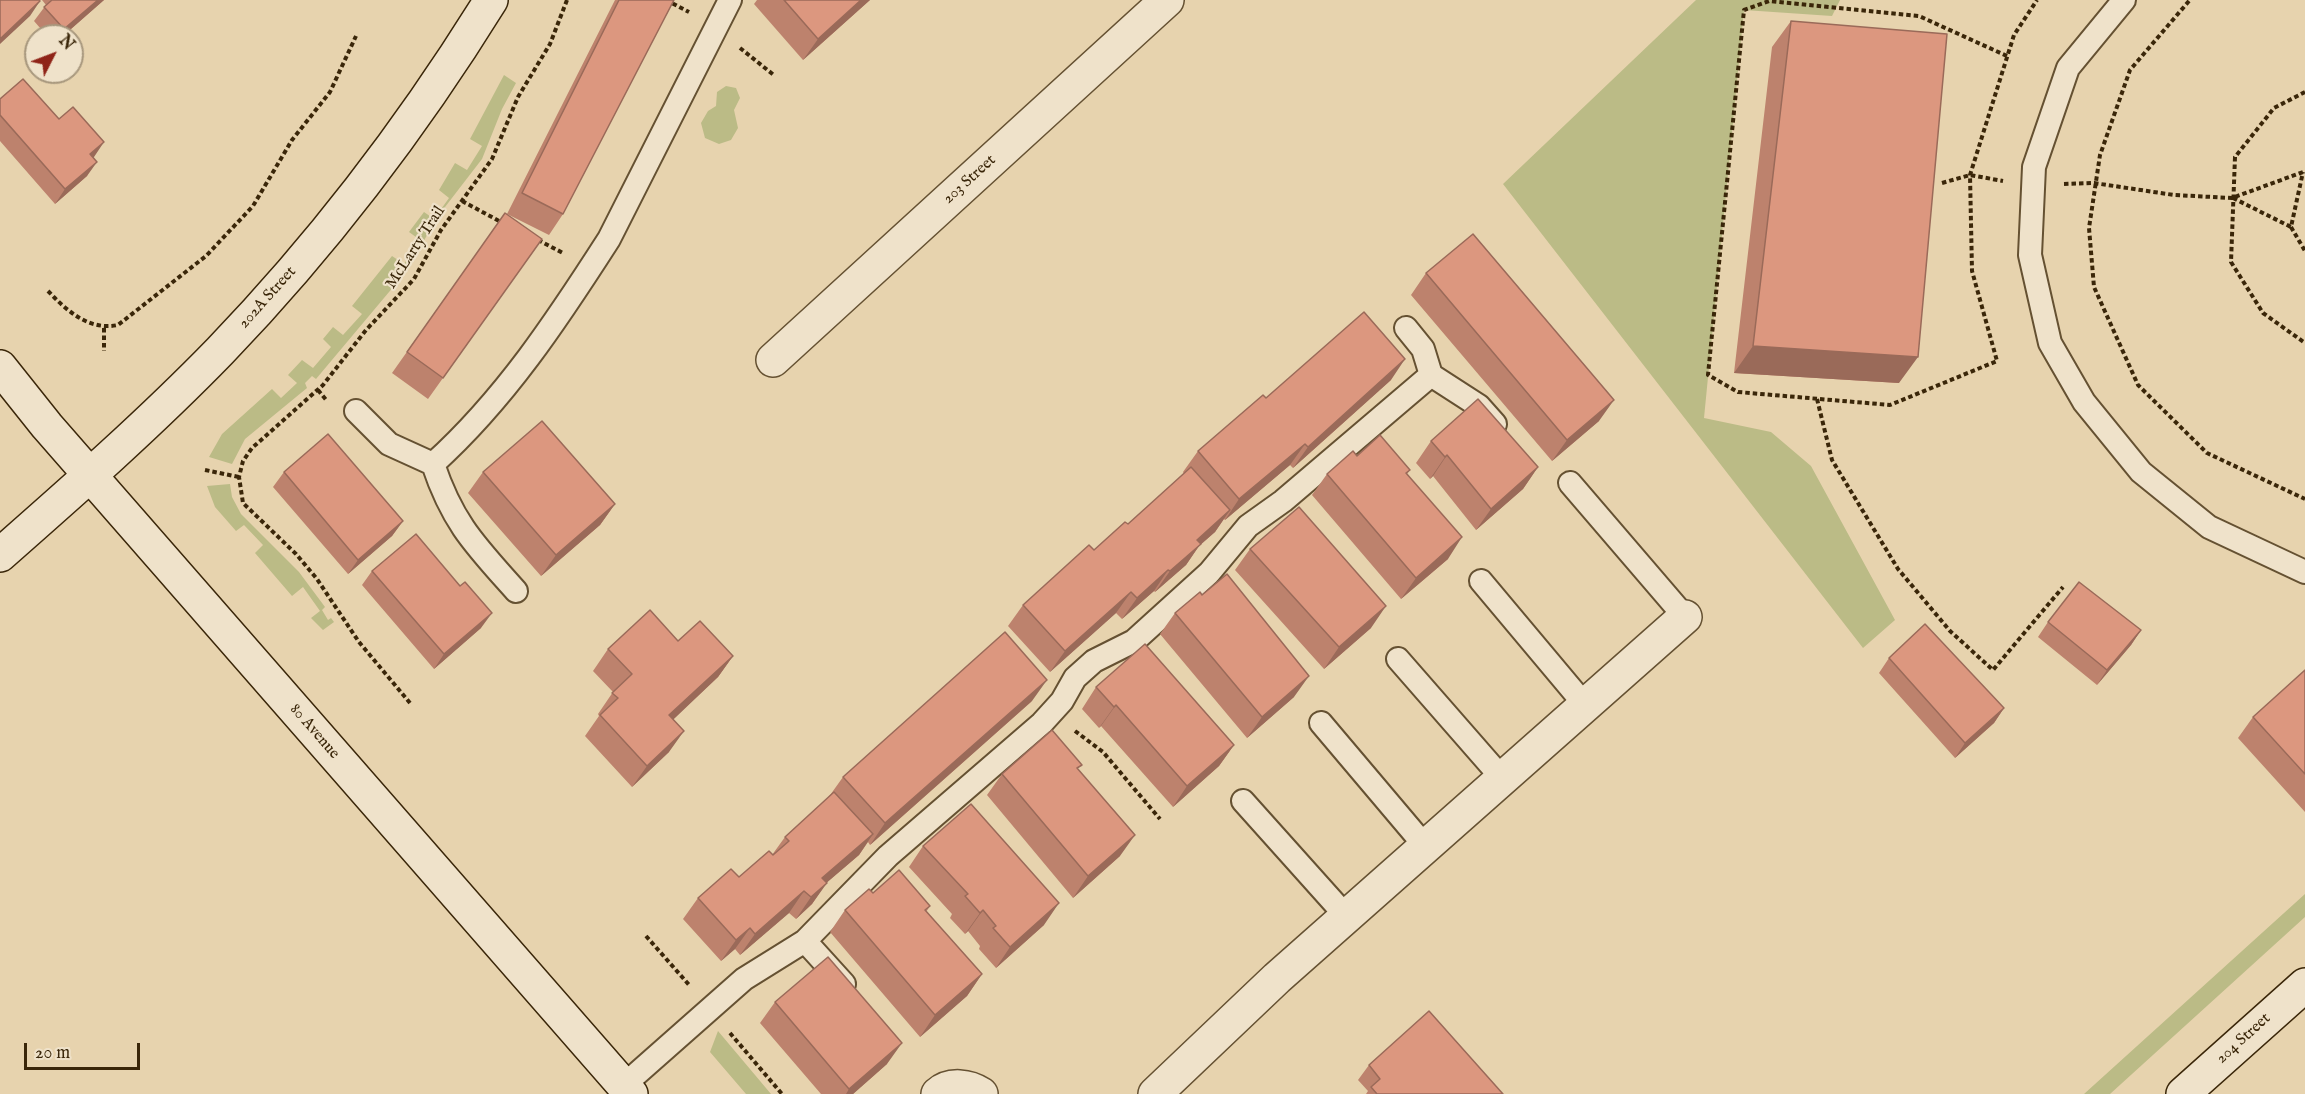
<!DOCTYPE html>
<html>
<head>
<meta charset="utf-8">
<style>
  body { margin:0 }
  #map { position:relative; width:2305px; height:1094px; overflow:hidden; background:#e7d3ae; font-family:"IM FELL English",serif }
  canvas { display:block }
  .north { position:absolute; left:24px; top:24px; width:60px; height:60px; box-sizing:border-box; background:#efe2ca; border:2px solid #a7977d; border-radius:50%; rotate:48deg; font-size:16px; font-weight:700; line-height:24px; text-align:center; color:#3a2609 }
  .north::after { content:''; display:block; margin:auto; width:21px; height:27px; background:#8f2418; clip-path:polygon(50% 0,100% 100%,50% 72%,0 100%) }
  .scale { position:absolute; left:24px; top:1043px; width:116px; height:27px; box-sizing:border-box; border:3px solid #3a2609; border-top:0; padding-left:8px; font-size:18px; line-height:21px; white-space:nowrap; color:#3a2609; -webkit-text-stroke:4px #efe2ca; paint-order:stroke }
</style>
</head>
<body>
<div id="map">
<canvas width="2305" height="1094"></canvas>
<div class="north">N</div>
<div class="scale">20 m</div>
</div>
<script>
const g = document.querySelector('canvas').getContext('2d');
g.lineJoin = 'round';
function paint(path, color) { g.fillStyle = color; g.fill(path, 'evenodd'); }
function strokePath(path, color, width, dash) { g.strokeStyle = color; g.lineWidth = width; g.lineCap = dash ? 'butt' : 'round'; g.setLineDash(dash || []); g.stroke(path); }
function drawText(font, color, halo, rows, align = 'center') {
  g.font = font + ' "IM FELL English",serif'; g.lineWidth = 4.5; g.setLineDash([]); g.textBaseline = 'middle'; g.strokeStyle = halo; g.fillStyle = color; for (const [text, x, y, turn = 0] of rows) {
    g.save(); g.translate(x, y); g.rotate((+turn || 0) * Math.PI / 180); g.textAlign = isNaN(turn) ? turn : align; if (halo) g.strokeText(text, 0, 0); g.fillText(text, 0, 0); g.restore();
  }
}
const green = new Path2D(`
  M1696,0H1840L1832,16L1744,10L1704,418L1771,432L1811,466L1895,620L1863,648L1503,184Z
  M504,75L516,83L502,109L482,159L435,220L410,267L316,379L312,376L305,383L307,388L245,439L232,464L209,457L222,434L272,389L281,398L297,383L288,375L302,360L313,368L331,347L323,339L333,327L343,335L362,314L352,306L392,256L404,264L420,240L409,232L424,212L434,219L449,198L439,190L455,163L467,170L482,146L470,139Z
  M726,86L736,88L740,98L734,110L738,128L731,140L719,144L705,138L701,123L708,111L716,106L717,92Z
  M230,484L232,497L241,514L299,572L325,607L322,610L328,620L331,618L334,622L323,630L311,618L320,611L303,587L292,596L255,553L263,545L244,525L236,531L215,507L207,486Z
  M2305,894V917L2110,1094H2084Z
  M718,1031L771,1094H746L710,1052Z`);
const path = new Path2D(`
  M666,0L689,12
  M2189,1L2130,70L2100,155L2089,228L2094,287L2138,385L2207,453L2305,499
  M740,48L775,76
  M2007,56L1919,16L1769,1L1744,10L1708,375L1738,392L1890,405L1997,361L1972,271L1970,175L2014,35L2037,0
  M2305,92L2274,108L2235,157L2231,262L2263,313L2305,343
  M1942,183L1970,175L2003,181
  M2064,184L2094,183L2174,195L2232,198L2303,172
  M2233,198L2291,227L2303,172
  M462,201L501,222
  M2291,227L2305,251
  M538,240L563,253
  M48,291C67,311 89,331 118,325L206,256L253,206L292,140L330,92L356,36
  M104,328V351
  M318,390L327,401
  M1817,399L1832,460L1898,569L1950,631L1993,670L2063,587
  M205,470L239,477
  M410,703L359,642L317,579L296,554L243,503L239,477L243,461L252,448L323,385L366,330L414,279L441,230L492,159L518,97L550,44L567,0
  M1075,731L1103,752L1160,819
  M646,936L690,986
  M730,1033L782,1094`);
const lane = new Path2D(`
  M2124,0L2068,68L2034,167L2030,255L2050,343L2084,402L2141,472L2209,527L2305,572
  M1406,328L1423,349L1431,375
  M356,411L389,444L433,464C453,524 476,546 516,591
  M433,464C505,399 557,320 609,239L730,0
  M1570,483L1685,617
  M1481,581L1585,705
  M1398,659L1502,778
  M1321,723L1425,846
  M1243,801L1346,916
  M805,941L844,984
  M624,1085L744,979L805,941L888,856L1042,723L1062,701L1075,678L1094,661L1134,641L1209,573L1248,526L1283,501L1431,375L1479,406L1495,424`);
const street = new Path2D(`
  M773,360L1167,0
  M938,1094C950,1083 969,1086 981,1094
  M1155,1094L1277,978L1685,617`);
const secondary = new Path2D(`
  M0,367L47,426L631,1094
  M0,555C75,489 150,423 220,351C322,245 413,126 491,0
  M2183,1094L2305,985`);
const wall = new Path2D(`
  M42,0H104L63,36H47L34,21L46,5Z
  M615,0H674L563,214L549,235L507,214Z
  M757,0H870L803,60L754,4Z
  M1791,21L1899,383L1734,373L1772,47Z
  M0,99L93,158L87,176L55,204L0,141Z
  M505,213L542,239L428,399L392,373Z
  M1426,273L1599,421L1552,461L1411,295Z
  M1391,380L1293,468L1290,465L1225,520L1224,519L1215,532L1199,546L1186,565L1155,592L1154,591L1122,619L1116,613L1050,672L1008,626L1023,605L1128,524L1184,474L1183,472L1198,451L1266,398Z
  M1431,441L1538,467L1523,489L1476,530L1433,476L1430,479L1416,463Z
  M1357,456L1410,470L1407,474L1448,559L1401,599L1312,495L1327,474Z
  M284,472L403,521L392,536L348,574L273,487Z
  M483,472L615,504L600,525L541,576L468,493Z
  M1250,549L1371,628L1324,669L1235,570Z
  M372,571L460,586L481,628L434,669L362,585Z
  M1202,595L1294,697L1247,738L1160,634L1175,613Z
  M2048,622L2141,630L2131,645L2097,685L2038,637Z
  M678,641L733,656L718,677L673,719L669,752L632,787L585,736L599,716L598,714L613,692L593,671L608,649Z
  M1889,658L2004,708L1994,723L1955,758L1879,673Z
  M2305,670V812L2238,738L2253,717Z
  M1096,687L1234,745L1219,766L1173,807L1101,726L1099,728L1082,709Z
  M1032,701L870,845L868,842L859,855L826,883L812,904L796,919L789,913L740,955L735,949L721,961L683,919L698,898L739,877L772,855L785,837L828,798L843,777Z
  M1078,769L1120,856L1073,898L987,795L1002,774Z
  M923,846L1044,925L996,968L979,949L980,946L968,931L965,934L950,918L952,914L909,867Z
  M873,893L930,906L926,912L982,974L967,996L920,1037L830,932L845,910Z
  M775,1002L887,1064L853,1094H821L760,1023Z
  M1369,1065L1503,1094H1366L1368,1091L1358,1080Z`);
const shadedWall = new Path2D(`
  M98,0H104L63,36H59L64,29Z
  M861,0H870L803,60L818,39Z
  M40,1L30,16L0,44V39Z
  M104,142L94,157L80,169L90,154Z
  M97,162L87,176L55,204L65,189Z
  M1753,346L1918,357L1899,383L1734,373Z
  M1405,359L1391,380L1293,468L1308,447Z
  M1614,400L1599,421L1552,461L1567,440Z
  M1305,444L1290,465L1225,520L1239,499Z
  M1447,455L1433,476L1430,479L1445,457Z
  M1538,467L1523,489L1476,530L1491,509Z
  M615,504L600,525L541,576L556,555Z
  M1230,510L1215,532L1199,546L1186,565L1155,592L1170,571L1197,540Z
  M403,521L392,536L348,574L358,560Z
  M1462,537L1448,559L1401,599L1416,578Z
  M1168,570L1154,591L1122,619L1137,598Z
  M1131,592L1116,613L1050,672L1065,651Z
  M1386,606L1371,628L1324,669L1339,647Z
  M492,613L481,628L434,669L444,654Z
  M2141,630L2131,645L2097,685L2107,670Z
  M733,656L718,677L655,737L669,715Z
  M1309,676L1294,697L1247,738L1262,717Z
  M1047,680L1032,701L870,845L885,823Z
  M1116,705L1101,726L1099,728L1114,707Z
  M2004,708L1994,723L1955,758L1965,743Z
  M684,731L669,752L632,787L647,766Z
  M1234,745L1219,766L1173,807L1187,786Z
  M873,834L859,855L810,897L822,878Z
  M1135,835L1120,856L1073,898L1088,876Z
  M827,883L812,904L796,919L811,897Z
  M804,891L789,913L740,955L755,934Z
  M1059,903L1044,925L996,968L1010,947Z
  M983,910L968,931L965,934L980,913Z
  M750,928L735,949L721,961L736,940Z
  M982,974L967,996L920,1037L935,1015Z
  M902,1043L887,1064L853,1094H846L849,1089Z`);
const building = new Path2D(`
  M0,0H39L40,1L0,39Z
  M52,0H98L64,29L44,7Z
  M619,0H674L563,214L522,193Z
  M784,0H861L818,39Z
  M1791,21L1947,34L1918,357L1753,346Z
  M23,79L59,119L73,107L104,142L90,154L97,162L65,189L0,115V99Z
  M505,213L542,239L443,378L407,352Z
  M1473,234L1614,400L1567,440L1426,273Z
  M1364,312L1405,359L1308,447L1305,444L1239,499L1198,451L1263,395L1266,398Z
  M1478,399L1538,467L1491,509L1447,455L1445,457L1431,441Z
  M542,421L615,504L556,555L483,472Z
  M328,434L403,521L358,560L284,472Z
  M1380,435L1410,470L1406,473L1462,537L1416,578L1327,474L1353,451L1357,456Z
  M1191,467L1230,510L1197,540L1201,544L1170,571L1168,570L1137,598L1131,592L1065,651L1023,605L1089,545L1094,550L1125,522L1128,524Z
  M1299,507L1386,606L1339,647L1250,549Z
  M416,534L460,586L465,582L492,613L444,654L372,571Z
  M1227,574L1309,676L1262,717L1175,613L1200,592L1202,595Z
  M2079,582L2141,630L2107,670L2048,622Z
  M650,610L678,641L700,621L733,656L669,715L684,731L647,766L600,715L618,698L612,693L632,674L608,649Z
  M1925,624L2004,708L1965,743L1889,658Z
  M1005,632L1047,680L885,823L843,777Z
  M1145,644L1234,745L1187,786L1116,705L1114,707L1096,687Z
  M2305,670V774L2253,717Z
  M1052,730L1082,765L1077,768L1135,835L1088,876L1002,774Z
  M834,792L873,834L822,878L827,883L811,897L804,891L755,934L750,928L736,940L698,898L731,869L739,877L769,851L773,855L789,841L785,837Z
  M971,804L1059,903L1010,947L993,928L996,926L983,910L980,913L965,896L968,894L923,846Z
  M899,870L930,906L925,910L982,974L935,1015L845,910L869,889L873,893Z
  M828,957L902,1043L849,1089L775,1002Z
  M1429,1011L1503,1094H1377L1371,1087L1380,1079L1369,1065Z`);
const streetNames = [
  ["203 Street",970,180,-42],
  ["McLarty Trail",416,248,-57],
  ["202A Street",268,298,-48],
  ["80 Avenue",314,732,49],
  ["204 Street",2244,1039,-42]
];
paint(green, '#bbbb86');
strokePath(lane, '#655132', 26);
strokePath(street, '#655132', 36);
strokePath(secondary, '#3a2609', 36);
strokePath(path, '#3a2609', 4, [4.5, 3]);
strokePath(lane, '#efe2ca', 22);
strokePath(street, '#efe2ca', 33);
strokePath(secondary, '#efe2ca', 33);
paint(wall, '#bd826d');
paint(shadedWall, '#9a6a59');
paint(building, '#dc977f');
strokePath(building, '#9a6a59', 1.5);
drawText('16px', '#3a2609', '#efe2ca', streetNames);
</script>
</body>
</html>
